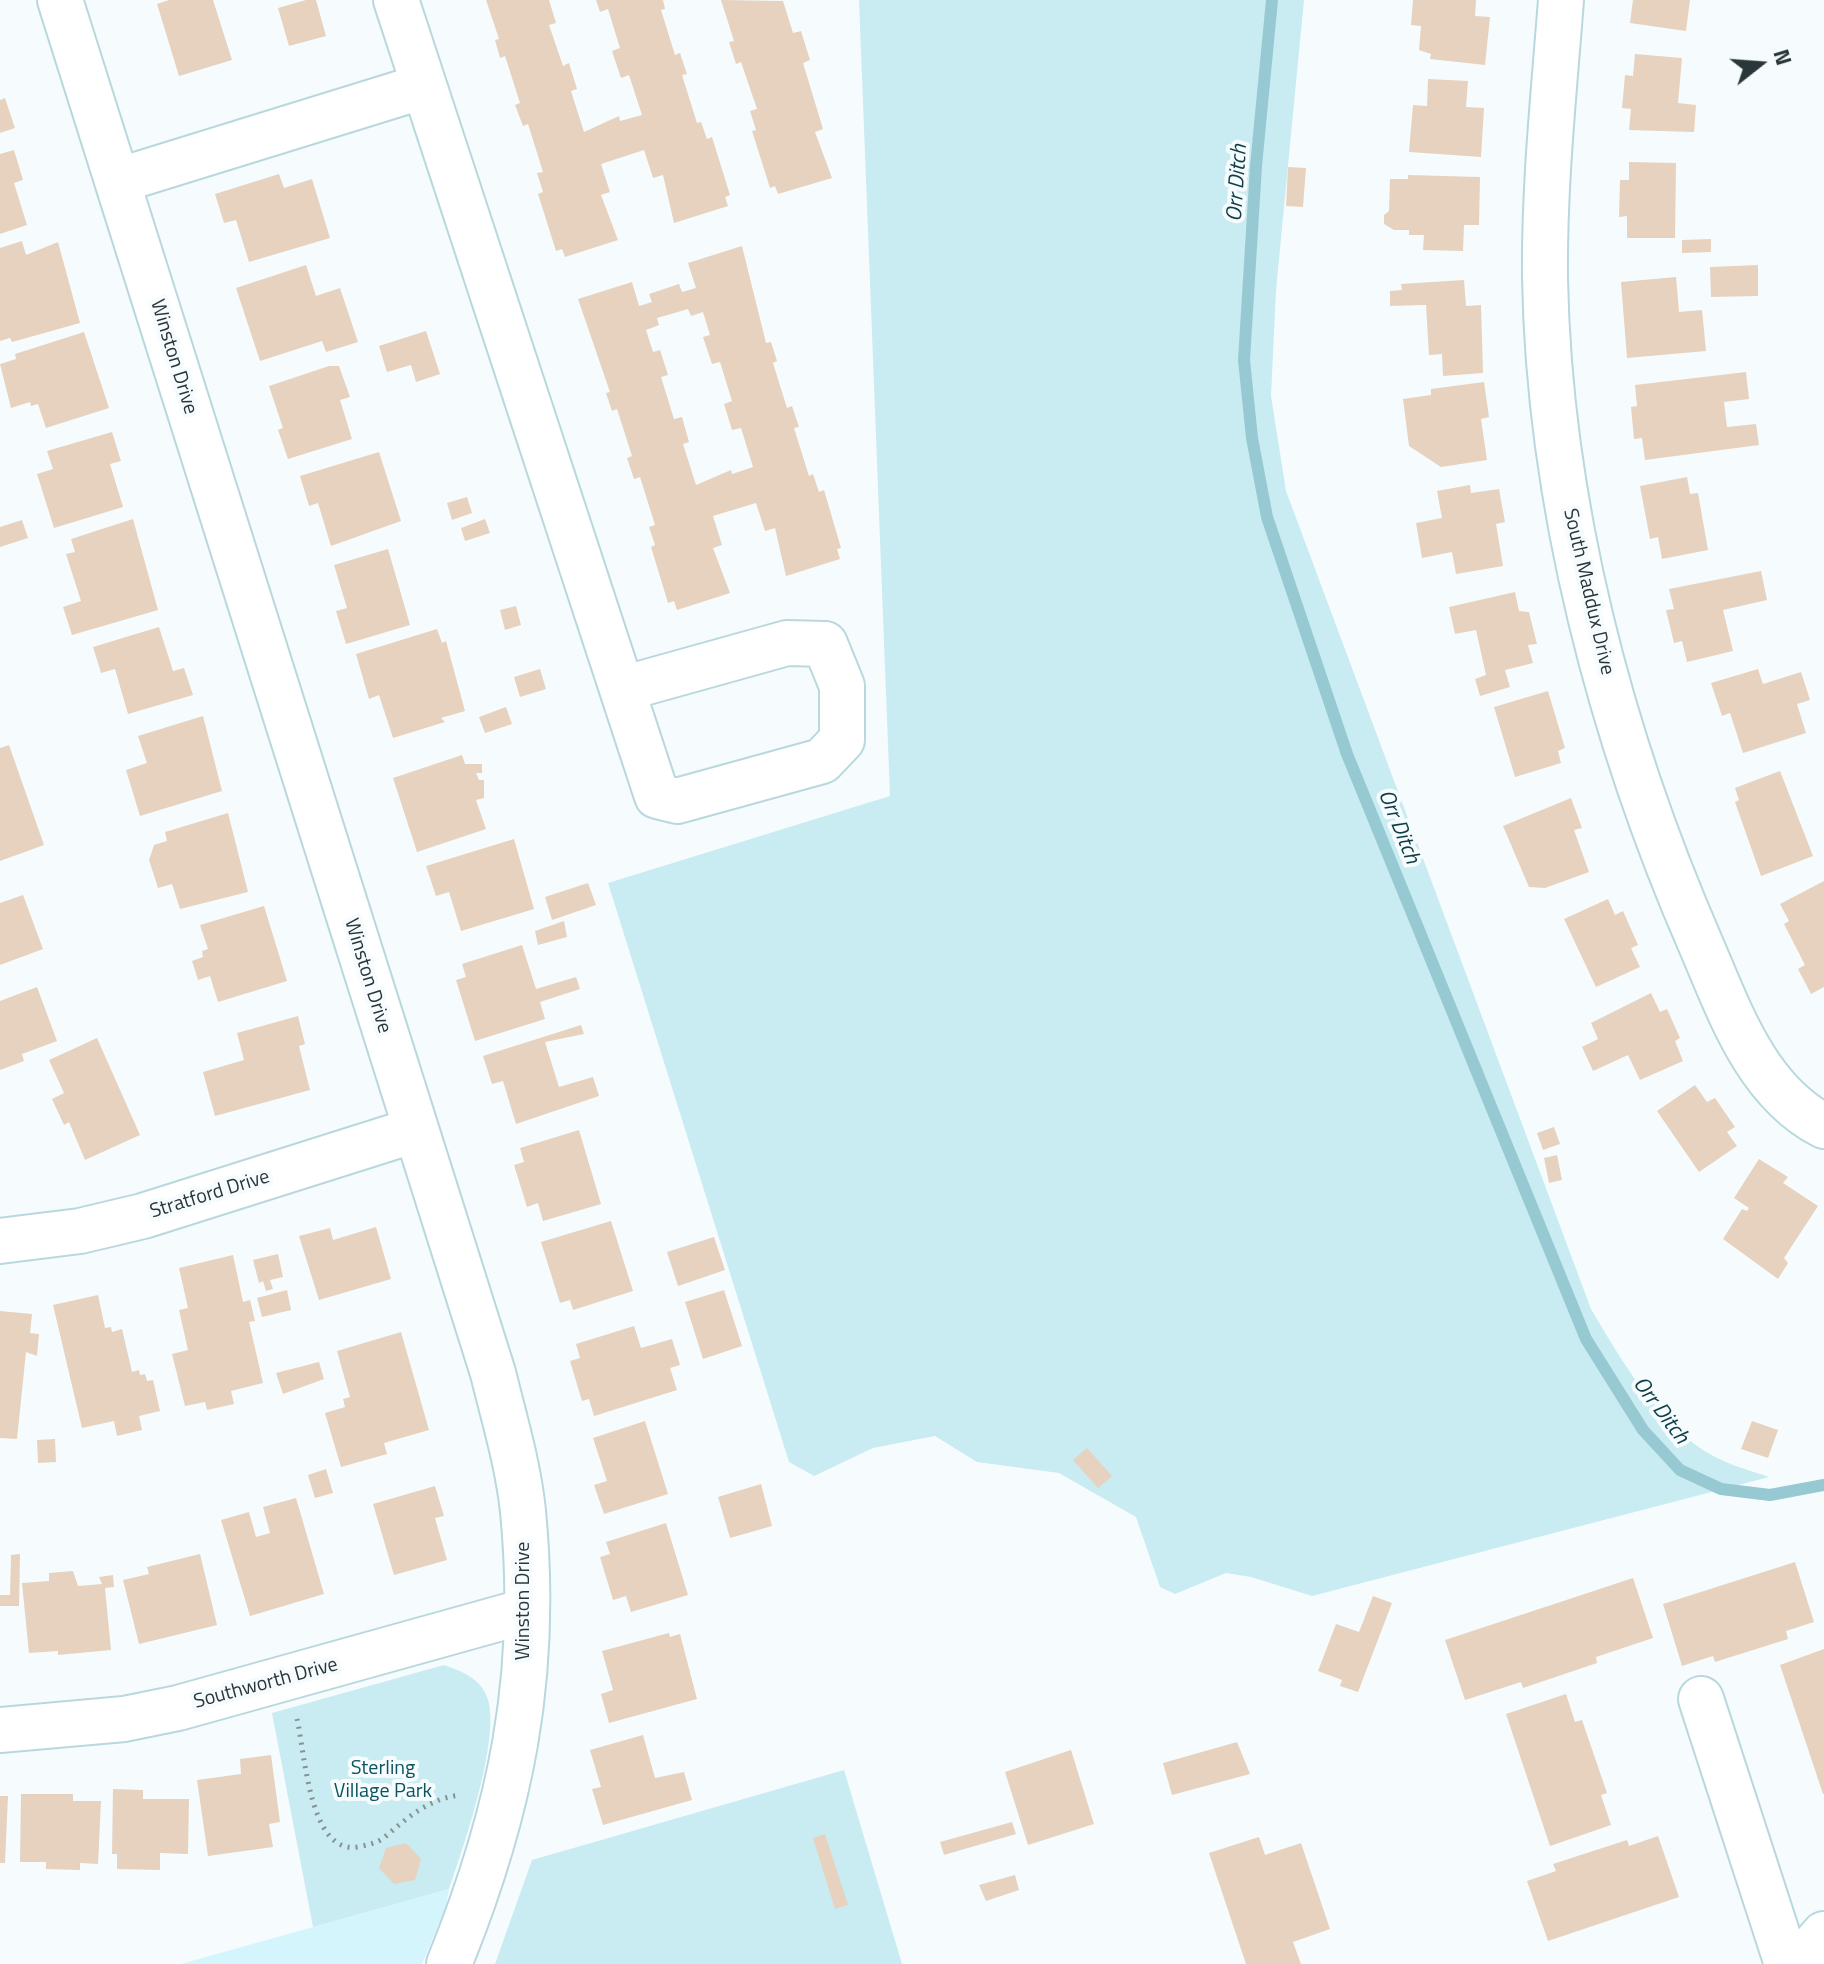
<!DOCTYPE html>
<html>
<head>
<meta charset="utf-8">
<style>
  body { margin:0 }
  #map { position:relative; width:1824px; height:1964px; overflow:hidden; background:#f6fcfd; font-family:"Titillium Web",sans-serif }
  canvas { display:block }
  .north { position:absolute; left:1720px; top:24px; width:80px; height:80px; -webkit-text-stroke:6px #f6fcfd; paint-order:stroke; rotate:73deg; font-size:22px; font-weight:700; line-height:32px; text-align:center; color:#2a3639 }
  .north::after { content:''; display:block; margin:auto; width:28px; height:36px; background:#2a3639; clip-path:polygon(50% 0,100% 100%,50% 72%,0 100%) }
</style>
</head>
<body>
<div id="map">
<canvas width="1824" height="1964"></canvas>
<div class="north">N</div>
</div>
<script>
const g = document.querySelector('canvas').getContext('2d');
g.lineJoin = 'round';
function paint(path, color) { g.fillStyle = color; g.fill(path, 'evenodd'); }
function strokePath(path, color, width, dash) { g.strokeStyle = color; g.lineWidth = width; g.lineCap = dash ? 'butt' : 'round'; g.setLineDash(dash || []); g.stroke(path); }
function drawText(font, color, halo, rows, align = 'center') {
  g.font = font + ' "Titillium Web",sans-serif'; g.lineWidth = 8; g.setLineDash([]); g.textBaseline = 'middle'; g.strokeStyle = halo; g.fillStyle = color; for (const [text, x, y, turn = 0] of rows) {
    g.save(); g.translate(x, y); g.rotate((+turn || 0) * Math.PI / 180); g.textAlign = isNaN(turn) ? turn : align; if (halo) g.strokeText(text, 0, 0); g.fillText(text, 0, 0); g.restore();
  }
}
const built = new Path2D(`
  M449,1889L446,1907L422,1964H181Z`);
const green = new Path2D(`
  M859,0H1304L1276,290L1271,396L1286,491L1591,1309C1622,1361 1661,1430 1717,1458C1733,1466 1752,1471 1769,1477L1312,1596L1251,1577L1226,1573L1175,1594L1160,1587L1136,1517L1059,1473L977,1462L935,1436L873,1448L814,1476L789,1462L608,883L890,796Z
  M444,1665C461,1671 480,1678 487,1697C502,1735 463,1849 449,1889L313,1927L272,1713Z
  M844,1770L902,1964H495L532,1860Z`);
const stream = new Path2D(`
  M1272,0L1256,166L1244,360L1252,438L1267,517L1347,754L1586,1339L1643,1430L1680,1470L1721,1489L1770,1495L1824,1485`);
const building = new Path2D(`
  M169,0H213L232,60L179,76L157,4Z
  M306,0H316L326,36L289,46L278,8Z
  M486,0H549L556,23L549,25L563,66L569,63L577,89L571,91L584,132L619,116L620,121L642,115L629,75L621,78L612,51L620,48L608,9L600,12L596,0H663L665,9L661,10L675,55L680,53L687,74L682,75L697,123L701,122L707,139L712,137L730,195L725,197L728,206L674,223L663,175L653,178L644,150L601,164L610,192L601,195L618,240L565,257L562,249L556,251L538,194L543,192L537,173L543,172L528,124L523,126L515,105L520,103L505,56L500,58L495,40L499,39Z
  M721,0L783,1L793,33L801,31L810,60L803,63L823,129L815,132L832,178L778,194L775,186L770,188L752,131L756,130L750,111L757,109L741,62L736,64L729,42L734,41Z
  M1413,0H1476L1475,16L1490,17L1485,65L1430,59L1431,54L1419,50L1421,26L1411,25Z
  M1633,0H1690L1686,31L1630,23Z
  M1635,54L1682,58L1678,103L1696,105L1694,132L1629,130L1631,109L1622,108L1625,75L1633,76Z
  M1428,79L1468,81L1466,107L1484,108L1481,157L1409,152L1413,105L1427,106Z
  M5,98L15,128L0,133V100Z
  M14,150L23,180L14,183L27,225L0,234V154Z
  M1629,162L1676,163L1675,238H1627V216L1619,217L1620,180H1629Z
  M1288,167L1306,168L1303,207L1286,206Z
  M279,174L284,188L312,179L330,238L249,262L236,220L224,223L215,194Z
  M1408,175L1480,177L1479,225H1464L1463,251L1423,250L1424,235H1409V230H1394L1384,224V215L1389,211L1390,179H1408Z
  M1711,239V252L1682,253V240Z
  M22,241L26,255L58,242L80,323L12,342L10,338L0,341V248Z
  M742,246L766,343L771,342L777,361L773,363L787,408L792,406L799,427L794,428L809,476L813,474L819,492L824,490L841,548L837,549L840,559L786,576L775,528L765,531L756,503L713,516L722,545L713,548L730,593L677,610L674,601L668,603L651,547L655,545L649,527L655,525L640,477L634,479L627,458L632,456L617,409L612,411L606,393L610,392L578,299L632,282L639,306L652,302L649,294L679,284L682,292L696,288L688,263ZM688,309L691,316L703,312L710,335L703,337L712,364L720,362L732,401L724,404L732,430L741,428L753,467L732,474L731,470L696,485L683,444L689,442L682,417L674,419L661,377L668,375L660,350L653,352L646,330L659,325L657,318Z
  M306,265L316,296L340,288L358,342L326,352L322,341L260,361L236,288Z
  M1758,265V296L1711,297L1710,267Z
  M1676,277L1679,312L1702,310L1706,351L1627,358L1621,282Z
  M1464,280L1466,306L1481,305L1483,373L1443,376L1442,354L1429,355L1426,305L1390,306V291L1402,290L1401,284Z
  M426,331L440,374L416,382L411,365L387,372L379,346Z
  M84,332L109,408L46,428L38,404L31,406L30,402L11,408L0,364L16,359L15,354Z
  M329,366H339L350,397L340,400L352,439L288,459L278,430L283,428L269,386Z
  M1746,372L1749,399L1724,402L1727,427L1756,424L1759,445L1645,460L1642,438L1634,439L1631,407L1637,406L1635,385Z
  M1484,382L1489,417L1481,419L1487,460L1441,467L1409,446L1403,399L1431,395V389Z
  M112,432L121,461L110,464L123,507L54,528L37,474L53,469L47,451Z
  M379,452L401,521L331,546L318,503L309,506L300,476Z
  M1687,477L1690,494L1698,493L1708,550L1662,559L1658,537L1650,539L1640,486Z
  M1470,485L1471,493L1499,489L1505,522L1496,524L1503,566L1456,574L1452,552L1422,558L1416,523L1442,518L1437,491Z
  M467,497L472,513L452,520L447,503Z
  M133,519L158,610L72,635L63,607L81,601L66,554L75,552L71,539Z
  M485,519L490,533L465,541L461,528Z
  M22,520L28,538L0,547V527Z
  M388,549L410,625L346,644L336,611L347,608L334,565Z
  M1761,571L1767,600L1723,610L1733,651L1687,662L1682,641L1674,643L1666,610L1674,609L1669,589Z
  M1515,592L1519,611L1529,612L1537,644L1528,645L1533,663L1505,670L1510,687L1480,696L1475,679L1486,675L1476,630L1455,634L1449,607Z
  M516,606L521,625L505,630L500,610Z
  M159,627L173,671L184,668L193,695L128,714L115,669L101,673L93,647Z
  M437,629L442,643L446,641L465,711L441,718L445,722L393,738L379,695L369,699L356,654Z
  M540,669L546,689L520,697L514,677Z
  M1758,669L1763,684L1801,672L1810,700L1797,704L1806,733L1743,753L1730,713L1722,716L1711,683Z
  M1548,691L1565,748L1558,751L1561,763L1515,777L1494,707Z
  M506,707L512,724L485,733L479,717Z
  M203,716L222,791L140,816L126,770L147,763L138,736Z
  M9,745L44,845L0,861V748Z
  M462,755L465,764H482V773H476L479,780H484V798L476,800L486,829L417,852L393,778Z
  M1780,771L1813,856L1761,876L1735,802L1739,800L1735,788Z
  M1571,798L1582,828L1574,830L1589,872L1545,888L1529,887L1503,826Z
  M228,813L248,892L180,909L172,884L158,888L149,860L154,845L167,841L165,832Z
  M514,839L534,909L461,931L449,892L436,896L426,866Z
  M1824,881V987L1811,994L1798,969L1805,965L1784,924L1789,921L1780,904Z
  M588,883L596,905L552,920L545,897Z
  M23,895L43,949L0,965V903Z
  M1608,899L1615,915L1623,911L1638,945L1631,948L1640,967L1596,987L1564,919Z
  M264,906L287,981L218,1002L210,976L198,980L192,961L203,957L202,951L208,949L200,925Z
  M564,921L567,937L538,945L535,931Z
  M522,945L536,989L576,977L580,989L540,1002L545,1019L475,1041L456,980L466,977L462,964Z
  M37,987L57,1041L22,1054L24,1061L0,1070V1001Z
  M1651,993L1660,1012L1667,1009L1680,1038L1675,1041L1683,1061L1640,1080L1628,1055L1593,1071L1582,1047L1598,1039L1591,1023Z
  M298,1016L305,1044L299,1046L310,1090L215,1116L203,1072L244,1060L237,1033Z
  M581,1025L584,1034L545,1042L559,1087L593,1077L599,1096L516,1124L503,1081L492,1084L483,1056Z
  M97,1038L140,1135L85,1160L69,1122L64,1125L52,1099L64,1093L49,1060Z
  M1695,1085L1707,1102L1715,1098L1735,1127L1727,1132L1737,1146L1699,1172L1657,1111Z
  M1554,1127L1560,1144L1543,1150L1537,1133Z
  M579,1130L601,1204L543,1221L538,1203L527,1207L514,1165L524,1162L520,1148Z
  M1557,1155L1562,1180L1549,1183L1544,1158Z
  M1759,1159L1788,1177L1783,1183L1818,1206L1784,1258L1788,1263L1778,1279L1723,1239L1742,1209L1747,1211L1749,1208L1734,1198Z
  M611,1221L633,1291L573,1310L570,1300L560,1303L541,1242Z
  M376,1227L391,1279L319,1300L299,1236L330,1228L333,1240Z
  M714,1237L725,1270L678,1286L667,1252Z
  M278,1254L283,1277L270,1280L273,1289L266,1291L263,1281L259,1283L253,1260Z
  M233,1255L243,1302L250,1300L255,1321L249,1322L263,1383L231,1391L234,1404L207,1410L205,1402L185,1406L172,1354L188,1350L179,1310L188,1308L179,1268Z
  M287,1290L291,1310L262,1317L257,1298Z
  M724,1290L742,1346L703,1359L685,1302Z
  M98,1295L105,1328L111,1327L112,1332L122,1329L132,1372L139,1370L140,1375L145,1374L147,1381L153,1380L160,1411L139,1416L142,1430L117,1436L114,1421L82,1428L53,1305Z
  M0,1311L32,1314L30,1333L39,1334L37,1356L26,1352L17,1439L0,1438Z
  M634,1326L641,1348L672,1339L680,1365L670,1368L677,1390L594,1416L589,1399L582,1401L570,1361L580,1358L576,1344Z
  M401,1332L429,1430L384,1443L387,1454L341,1467L325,1413L345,1407L343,1399L350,1397L337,1351Z
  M319,1362L324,1379L283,1394L276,1373Z
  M645,1421L668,1494L604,1514L594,1485L607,1481L593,1438Z
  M1752,1421L1778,1430L1768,1458L1741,1449Z
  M55,1439L56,1462L38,1463L37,1440Z
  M1087,1448L1112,1476L1098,1488L1073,1460Z
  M326,1469L333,1493L315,1498L308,1475Z
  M761,1484L772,1526L730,1538L718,1497Z
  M435,1486L444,1516L435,1518L447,1560L394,1575L373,1504Z
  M296,1498L324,1594L250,1616L221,1520L249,1512L256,1537L270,1533L263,1507Z
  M666,1523L688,1595L631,1612L626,1596L613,1600L600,1557L610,1554L606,1542Z
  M20,1554L19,1606H0V1595H10L11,1555Z
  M200,1554L217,1625L139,1644L123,1580L149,1574L147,1567Z
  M1795,1562L1814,1622L1786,1631L1788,1639L1715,1662L1713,1656L1682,1666L1663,1604Z
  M73,1571L78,1586L102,1584L99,1577L113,1575L114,1587L105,1588L111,1650L58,1655V1651L29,1653L22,1583L49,1581V1573Z
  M1633,1578L1653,1638L1596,1657L1597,1663L1523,1688L1521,1682L1465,1700L1445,1640Z
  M1373,1596L1392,1603L1358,1692L1340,1686L1342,1680L1318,1671L1336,1624L1359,1632Z
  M669,1633L670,1637L680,1634L697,1699L609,1723L601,1694L613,1690L602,1651Z
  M1824,1649V1794H1823L1780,1665Z
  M1566,1694L1575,1722L1582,1720L1607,1793L1601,1795L1611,1825L1550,1846L1506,1714Z
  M643,1735L655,1778L684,1772L692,1800L603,1825L592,1789L601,1787L590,1750Z
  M1237,1742L1250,1774L1172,1795L1163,1763Z
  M1071,1750L1094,1824L1028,1845L1005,1772Z
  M271,1755L280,1822L269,1824L273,1847L208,1856L197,1780L241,1774L240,1759Z
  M113,1789L143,1790V1799H189L188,1854L160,1853V1870L117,1869V1854H112Z
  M21,1794H73V1801H101L98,1864L80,1863V1870L46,1869V1862H20Z
  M0,1796H8L5,1863H0Z
  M1012,1822L1016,1834L944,1855L940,1842Z
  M825,1834L848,1905L835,1909L813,1838Z
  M1658,1836L1679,1897L1548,1941L1527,1881L1556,1871L1553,1864L1627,1840L1629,1846Z
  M1259,1837L1265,1855L1301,1843L1330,1929L1293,1942L1301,1964H1246L1209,1853Z
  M406,1843L421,1859L415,1880L394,1884L379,1868L386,1848Z
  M1015,1875L1019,1890L986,1901L979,1885Z`);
const path = new Path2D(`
  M297,1719C305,1752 309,1854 357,1847C368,1845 378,1843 386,1836C408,1817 430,1798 461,1795`);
const minor = new Path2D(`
  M60,0L493,1373C504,1418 518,1464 523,1511C539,1676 511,1812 449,1964
  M396,0L657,796L677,801L822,761L842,740V686L825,644L787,643L622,689
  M1561,0C1554,92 1544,185 1545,278C1549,503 1611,739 1701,945C1729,1010 1756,1091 1824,1126
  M117,181L424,86
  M0,1241L80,1231L143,1216L415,1130
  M1701,1699L1787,1964
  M0,1730L124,1719L178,1708L526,1611
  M1798,1964L1824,1934`);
const streetNames = [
  ["Winston Drive",173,357,73],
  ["South Maddux Drive",1588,592,77],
  ["Winston Drive",367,976,73],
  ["Stratford Drive",210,1195,-17],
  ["Winston Drive",524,1601,-90],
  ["Southworth Drive",266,1684,-15]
];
const parkNames = [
  ["Sterling",383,1769],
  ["Village Park",383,1792]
];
const waterNames = [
  ["Orr Ditch",1238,183,-86],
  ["Orr Ditch",1398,827,68],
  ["Orr Ditch",1660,1411,53]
];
paint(built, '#d4f5fc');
paint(green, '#c9ebf2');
strokePath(stream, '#97c9d3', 12);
paint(building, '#e6d2bf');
strokePath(minor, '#b9d8de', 48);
strokePath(path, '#889193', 5, [2, 6]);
strokePath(minor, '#fff', 44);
drawText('20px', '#2a3639', '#f6fcfd', streetNames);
drawText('20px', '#0b535e', '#f6fcfd', parkNames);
drawText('italic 22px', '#0f3d45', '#f6fcfd', waterNames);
</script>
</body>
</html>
